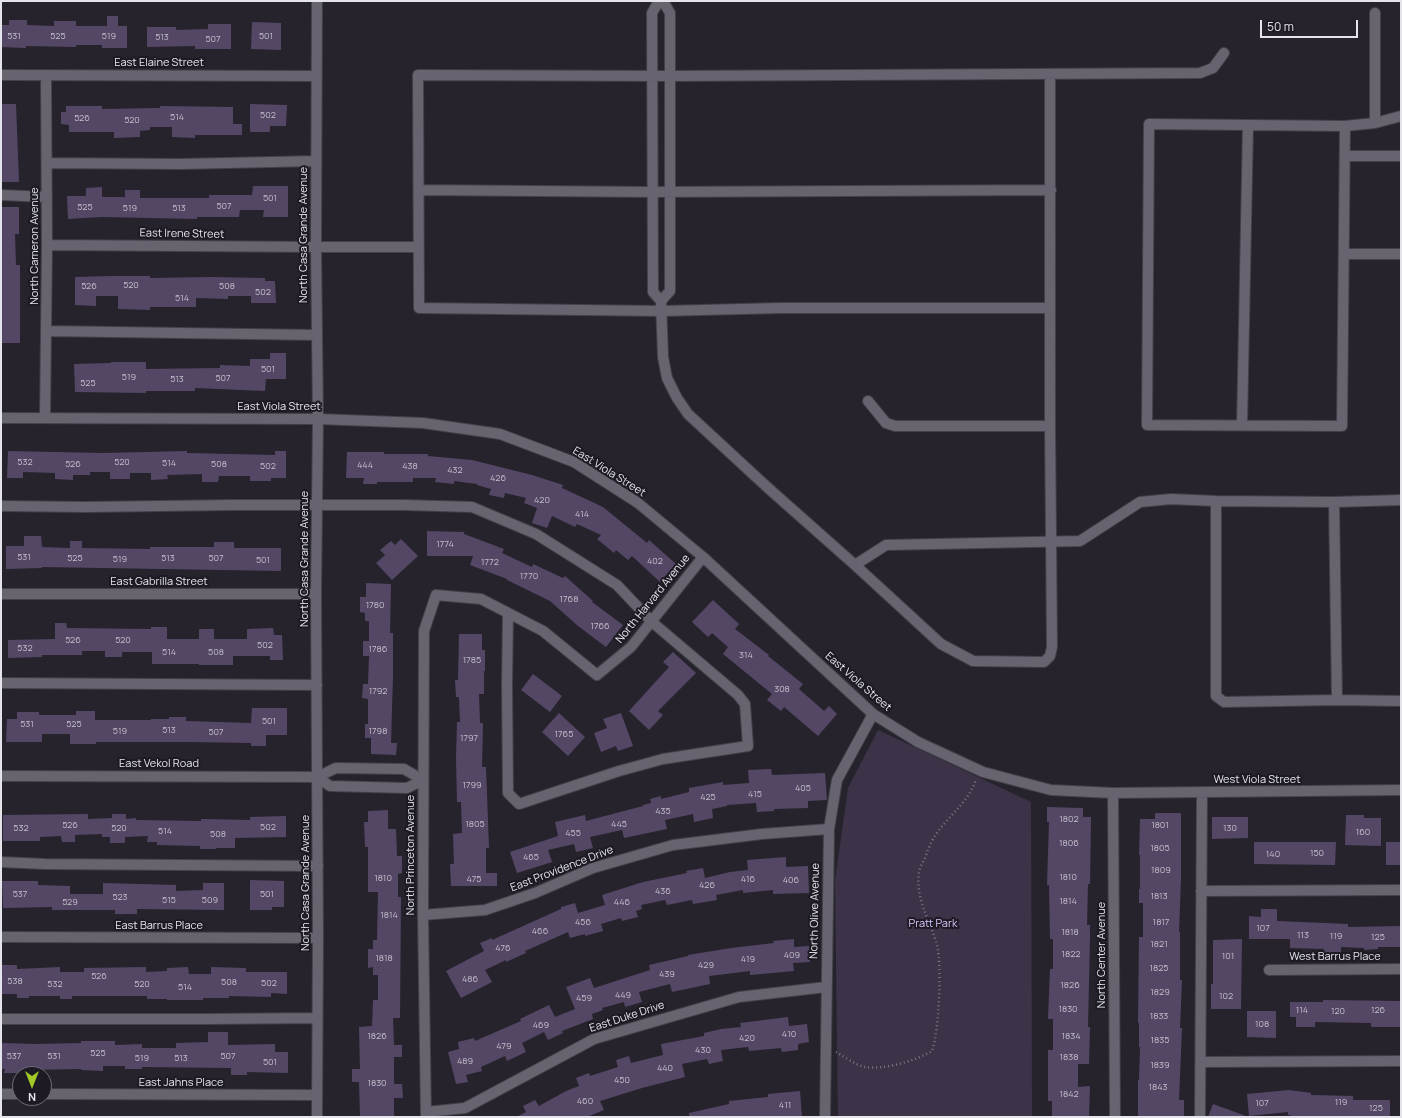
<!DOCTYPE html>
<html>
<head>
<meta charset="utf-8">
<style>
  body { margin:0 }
  #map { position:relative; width:1402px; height:1118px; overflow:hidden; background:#27232d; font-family:Manrope,sans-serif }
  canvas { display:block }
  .frame { position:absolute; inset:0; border:2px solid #e6e4eb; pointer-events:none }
  .north { position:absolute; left:12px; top:1066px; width:40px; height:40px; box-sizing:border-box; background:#1d1a23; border:1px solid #6d6b73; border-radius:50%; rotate:180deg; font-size:11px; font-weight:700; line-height:16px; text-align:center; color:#e6e4eb }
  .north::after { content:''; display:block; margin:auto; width:14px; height:18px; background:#a3c926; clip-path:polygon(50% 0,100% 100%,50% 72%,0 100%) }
  .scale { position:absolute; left:1260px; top:20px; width:98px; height:18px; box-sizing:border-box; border:2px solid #e6e4eb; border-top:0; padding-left:5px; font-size:12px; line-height:14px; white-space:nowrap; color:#e6e4eb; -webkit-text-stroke:3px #1d1a23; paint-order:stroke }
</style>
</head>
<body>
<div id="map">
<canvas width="1402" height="1118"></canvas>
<div class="frame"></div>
<div class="north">N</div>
<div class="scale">50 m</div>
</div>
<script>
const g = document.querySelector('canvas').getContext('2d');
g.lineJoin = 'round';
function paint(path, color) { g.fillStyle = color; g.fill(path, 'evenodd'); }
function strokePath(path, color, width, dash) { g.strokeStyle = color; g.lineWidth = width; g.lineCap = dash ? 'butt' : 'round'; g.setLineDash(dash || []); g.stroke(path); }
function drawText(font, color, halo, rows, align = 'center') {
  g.font = font + ' Manrope,sans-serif'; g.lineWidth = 4; g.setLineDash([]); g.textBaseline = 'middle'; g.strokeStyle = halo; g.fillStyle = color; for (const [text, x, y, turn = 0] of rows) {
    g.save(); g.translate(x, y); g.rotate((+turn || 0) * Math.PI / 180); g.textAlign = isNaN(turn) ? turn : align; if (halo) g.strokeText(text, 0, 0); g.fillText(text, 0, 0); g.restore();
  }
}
const green = new Path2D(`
  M878,730L1031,802L1032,1117H838L835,881L848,788Z`);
const building = new Path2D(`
  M107,16H118V26H127V48H102V45H76V47L26,46V48L1,47V25H9V20H27V25L54,26V21H76V26H107Z
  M252,22L281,23V50L251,49Z
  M208,24H231V49H195V46L147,47V27H176V30L208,29Z
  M1,104H16L19,182H1Z
  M250,104L287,105L286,126H270V132H250Z
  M66,106H102V109L160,108V106L233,107V124H242V135H195V138L172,137V127H150V130L140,131V137L114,138V132H69V125L61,124V112H66Z
  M253,186H288V217H263L264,210H240L239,217H197V219L102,217L68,219L67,196H86V188L102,187V197H125V190H140V198H209V195H252Z
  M1,207H19V234H15L16,265H20V343H1Z
  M112,276H150V278L211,277L265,278V281H275L276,303H251V296H228V299L196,298V307H150V310L118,309V296H96V306L75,305V277Z
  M270,353H286V379H266L265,391L195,388V391H146V393L75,392L74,364L111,363V362H146V369L220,368V365L250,366V359H270Z
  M8,451L104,453L187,451V453L275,455V451H286V478H271V481H250V476H219L218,482H202V474L167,475L168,479L151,480V473H130V479H110V472H90V475H73V480L55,479V473L23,472V478H7Z
  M347,452H384V454H428V456L472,460L532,475L563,485L562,488L603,507L647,543L649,540L676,564L660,582L632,556L628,560L616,550L614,553L597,539L601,535L577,524L575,527L552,516L547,528L532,523L537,508L524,503L526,498L505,493L504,498L489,495L491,489L477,485V484L454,481V484L435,482L436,478H413V482H377V484H363L364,478H346Z
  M427,531L464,532V534L504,549L502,553L532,567L533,564L563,578L565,576L593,601L592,602L623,625L606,647L578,626L550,601L507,580V579L470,565L473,556H427Z
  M24,536H41L42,547L70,548V541H82V548L150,549V547H214V542H234V548H281V571L42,567V568L6,569V546H24Z
  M401,539L418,556L392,580L376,563L385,555L380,550L391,541L395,545Z
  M366,583L391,584L390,633H393V676L391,743H397L396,755L371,754V738H365V724H368V699L362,698L363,684H368L369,656H363V641H369V621H365V613L360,612V597H366Z
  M713,600L739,624L735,629L769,655L768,656L803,684L799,689L824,711L829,706L837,714L818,736L784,707L781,711L767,700L772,694L723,654L728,647L712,633L708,637L692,622Z
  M55,623H66L67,628L151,629V627H167V639H199V629H214V639H247V629L273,628L274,635H282L283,660H270V656H233V665H199V664H152V652H122V657H105V651H82V655H42V657L8,658V640L55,639Z
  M459,634H482V650H485V671H484V694H479L480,723H483L482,767H486L489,848H486V873H497V886H451L450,864H454L453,834L462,833L461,802H457L456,759L457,722H460L459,697H456L455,680H458Z
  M673,652L696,673L658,711L663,715L649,730L629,711L669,667L663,662Z
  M533,674L562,696L550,712L521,690Z
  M252,708H287V735H266V746H251V743L188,742H96V744H70V734H42V742H6L7,719H17V712H39V715H76V711H95V720H151V719H169V717H186V721L251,723Z
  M559,713L585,737L568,756L542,732Z
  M621,713L633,746L618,751L616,746L601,752L594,733L607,728L603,719Z
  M771,769L772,775L825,773L827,800L808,801V808L774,809V811L757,812L756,803L727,805V806L712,809L713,818L694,822L693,814L665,820L667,829L624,838L622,830L590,837L593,848L576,852L574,844L548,850L552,862L517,873L510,852L558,836L555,822L585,815L586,821L643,806V805L651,803L650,799L661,796V799L689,792V788L723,782V785L749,783L748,770Z
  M1047,807L1083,808V817H1091L1090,884H1088L1087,925H1090V938L1088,1027H1090L1089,1064H1078V1087L1090,1086L1089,1117H1052V1101H1048V1050H1053V1019H1048L1050,969H1053V939H1050L1049,885H1047L1049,822H1047Z
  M388,810V829H396L397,856H402V873L398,874V897H401L400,1018H393L394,1045H402V1057H394V1084H402L403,1098H394V1117H360L359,1082H352V1069H360L359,1027L372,1026L373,1000H378V975H373V967L368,968V949H373V940H377L378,892H368V847H365L364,822H368V811Z
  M1155,813H1181V879L1179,932H1180V980H1182L1180,1028H1182L1179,1100H1184V1117H1138V1080H1139L1140,1047H1139V1023H1138L1139,937H1143V903H1139V889H1140V855H1139L1140,819H1155Z
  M88,814V819L112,818V814H126V819L136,818V820L201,821V819L250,820V817L286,816V837L235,838V848H216V849H200V846L157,845V842H147L148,836L125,837V843H110V837H102V834L75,835V842H62L61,836L40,837V841H3V815Z
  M1346,815H1364V818H1381V846L1345,845Z
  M1212,817H1248V838L1212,839Z
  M1254,842H1336L1335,865L1254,864Z
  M1386,842H1401V865H1386Z
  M786,857V867L808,866L809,893L773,894V890L743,893V890L716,895L717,900L693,904L692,900L667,905L665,900L641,905L642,909L636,911L638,917L622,921L621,918L601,924L603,931L585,936V934L570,938L568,932L525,951L526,953L506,962V960L485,970L492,982L461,998L446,971L484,951L480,943L492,938V940L561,909V907L575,903L578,913L605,905L602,895L643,882L687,873L686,871L703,868L705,878L730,872L748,870L747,860Z
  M250,880L284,881V907H272V910H250Z
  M2,881H38V885L70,886V894H103V883L176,885V891L203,890V883H224V910L137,909V914H115V910H52V907L3,908Z
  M1261,909H1277V921L1348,924V927L1401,926V947H1378V949L1364,950V948L1341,947V953H1324V949L1290,948V939H1249V916L1261,917Z
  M794,939V947L809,946L810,962L793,963L794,971L750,975V971L726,974L709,976L710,984L672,992L670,984L639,992L642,1002L625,1007L624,1002L602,1008L603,1010L592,1014L593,1019L562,1031L563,1033L548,1040L544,1032L522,1043L526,1052L507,1061L505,1056L481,1067L482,1071L466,1075L468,1082L456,1084L448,1052L459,1049L458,1042L474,1038L475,1041L521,1021L520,1019L549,1005L555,1017L575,1009L566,987L590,978L594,988L650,970L649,965L688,956V955L731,948L774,943L773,941Z
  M1242,939L1241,1009H1211V984H1213V940Z
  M1,965H17V969L60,967V972H84V968L146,967V972L167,971V968L188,967L189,974H211V967L246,968V972H287V994L271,993V997L229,996V998H203V1000H167V999H147V996H72V999H60V996H29V998H17V994H1Z
  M1323,1000L1401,1001V1027H1371V1023L1315,1022V1027H1296V1017H1290V1002H1323Z
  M1247,1011H1276V1038L1247,1037Z
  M788,1017L789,1026L807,1024L809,1042L798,1044V1050L782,1052L781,1048L749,1051L748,1047L721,1050L723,1061L709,1064L707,1059L682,1064L685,1077L642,1088L600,1101L604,1110L587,1117H516L526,1112L523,1106L535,1100L539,1106L566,1091L579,1086L576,1078L589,1073L590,1076L618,1067L616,1060L629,1056L631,1063L663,1055L661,1044L704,1036V1033L721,1029L741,1027L740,1023Z
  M208,1032H228V1045L275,1044V1052H288V1073L247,1072V1075H231V1068L142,1067V1069H125V1066H103V1071L81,1070V1069L26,1070V1073H4L5,1069H1V1043L37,1044L81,1043V1041H115V1045L142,1044V1048H176V1043L208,1042Z
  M1289,1090L1311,1093V1095L1353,1096V1100H1390V1117H1296L1288,1115V1112L1249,1116L1247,1094Z
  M800,1091L802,1117H689V1113L729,1104V1101L768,1097V1094Z
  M1213,1104L1246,1116V1117H1208Z`);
const path = new Path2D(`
  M836,1052C845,1057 855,1065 865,1067C884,1070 915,1061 932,1051C939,1031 942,966 937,945C930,920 915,899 919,872C920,867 923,862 925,858C928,849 932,840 937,833C950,814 969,802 976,779`);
const minor = new Path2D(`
  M317,1L316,247L318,419L316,594L318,938L317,1117
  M659,1L652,13L653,292L661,301
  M663,1L670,13V291L661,301L663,357L667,378L677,398L688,414L767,487L855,565L941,644L973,661L1044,662L1050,656L1052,647L1050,426V75
  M1375,13V123
  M1,75L316,76
  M1345,126L1342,426L1147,425L1149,124L1345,126L1375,123L1401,116
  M1345,156H1401
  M47,163L181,164L316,161
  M419,190L652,192L1051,190
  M1,195L47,197
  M47,245L316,247H418
  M1344,254H1401
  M1050,308H781L662,311L419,308L418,75L670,76L1200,73L1213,68L1224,53
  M46,331L317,335
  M868,401L886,423L895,426H1050
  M1,418L318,419L423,423L500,434L574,462L638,503L703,557L873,714L918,742L983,772L1051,790L1113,793L1401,790
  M45,418L47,245L46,75
  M1242,425L1248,125
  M1216,501V696L1224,702L1337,700L1401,701
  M1334,502L1337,700
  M1,506L86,507L233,505H404L472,507L536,534L617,585L652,622L738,695L745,704L748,746L663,759L619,771L519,804L508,793L507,684L508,613
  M855,565L886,545L1080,541L1140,502L1171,499L1216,501L1334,502L1401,500
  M1,594H316
  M1,683L317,685
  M1,776L317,777L336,768L404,769L423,780L407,788L330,786L317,777
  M1113,793L1115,1117
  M1,862L45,864L318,866
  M1201,891L1401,890
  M423,915L485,910L535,893L593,868L673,845L762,834L829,829
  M1,937L318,938
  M1269,970L1401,969
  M1,1019H207L317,1018
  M1201,1062L1401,1061
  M1,1094H20
  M44,1094L317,1095
  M426,1112L465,1108L594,1039L739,997L826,987
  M426,1117L423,915L424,631L436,595L481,599L543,631L597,675L631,647L703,557
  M825,1117L829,829L837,780L873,714
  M1200,1117L1202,792`);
const numberNames = [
  ["531",14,36],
  ["525",58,36],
  ["519",109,36],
  ["501",266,36],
  ["513",162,37],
  ["507",213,39],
  ["502",268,115],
  ["514",177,117],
  ["526",82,118],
  ["520",132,120],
  ["501",270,198],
  ["507",224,206],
  ["525",85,207],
  ["519",130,208],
  ["513",179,208],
  ["520",131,285],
  ["526",89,286],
  ["508",227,286],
  ["502",263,292],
  ["514",182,298],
  ["501",268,369],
  ["519",129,377],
  ["507",223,378],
  ["513",177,379],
  ["525",88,383],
  ["532",25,462],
  ["520",122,462],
  ["514",169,463],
  ["526",73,464],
  ["508",219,464],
  ["444",365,465],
  ["502",268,466],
  ["438",410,466],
  ["432",455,470],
  ["426",498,478],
  ["420",542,500],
  ["414",582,514],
  ["1774",445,544],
  ["531",24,557],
  ["525",75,558],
  ["513",168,558],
  ["507",216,558],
  ["519",120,559],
  ["501",263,560],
  ["402",655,561],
  ["1772",490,562],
  ["1770",529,576],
  ["1768",569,599],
  ["1780",375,605],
  ["1766",600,626],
  ["526",73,640],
  ["520",123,640],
  ["502",265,645],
  ["532",25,648],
  ["1786",378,649],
  ["514",169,652],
  ["508",216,652],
  ["314",746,655],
  ["1785",472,660],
  ["308",782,689],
  ["1792",378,691],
  ["501",269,721],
  ["531",27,724],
  ["525",74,724],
  ["513",169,730],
  ["519",120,731],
  ["1798",378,731],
  ["507",216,732],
  ["1765",564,734],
  ["1797",469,738],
  ["1799",472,785],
  ["405",803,788],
  ["415",755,794],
  ["425",708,797],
  ["435",663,811],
  ["1802",1069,819],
  ["1805",475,824],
  ["445",619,824],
  ["526",70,825],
  ["1801",1160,825],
  ["502",268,827],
  ["532",21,828],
  ["520",119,828],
  ["130",1230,828],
  ["514",165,831],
  ["160",1363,832],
  ["455",573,833],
  ["508",218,834],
  ["1806",1069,843],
  ["1805",1160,848],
  ["150",1317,853],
  ["140",1273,854],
  ["465",531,857],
  ["1809",1161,870],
  ["1810",1068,877],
  ["1810",383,878],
  ["475",474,879],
  ["416",748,879],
  ["406",791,880],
  ["426",707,885],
  ["436",663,891],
  ["537",20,894],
  ["501",267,894],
  ["1813",1159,896],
  ["523",120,897],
  ["515",169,900],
  ["509",210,900],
  ["1814",1068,901],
  ["529",70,902],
  ["446",622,902],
  ["1814",389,915],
  ["456",583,922],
  ["1817",1161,922],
  ["107",1263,928],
  ["466",540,931],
  ["1818",1070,932],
  ["113",1303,935],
  ["119",1336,936],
  ["125",1378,937],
  ["1821",1159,944],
  ["476",503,948],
  ["1822",1071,954],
  ["409",792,955],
  ["101",1228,956],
  ["1818",384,958],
  ["419",748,959],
  ["429",706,965],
  ["1825",1159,968],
  ["439",667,974],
  ["526",99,976],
  ["486",470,979],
  ["538",15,981],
  ["508",229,982],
  ["502",269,983],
  ["532",55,984],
  ["520",142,984],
  ["1826",1070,985],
  ["514",185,987],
  ["1829",1160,992],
  ["449",623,995],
  ["102",1226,996],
  ["459",584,998],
  ["1830",1068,1009],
  ["114",1302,1010],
  ["126",1378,1010],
  ["120",1338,1011],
  ["1833",1159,1016],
  ["108",1262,1024],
  ["469",541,1025],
  ["410",789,1034],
  ["1826",377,1036],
  ["1834",1071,1036],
  ["420",747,1038],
  ["1835",1160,1040],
  ["479",504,1046],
  ["430",703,1050],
  ["525",98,1053],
  ["537",14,1056],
  ["531",54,1056],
  ["507",228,1056],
  ["1838",1069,1057],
  ["519",142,1058],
  ["513",181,1058],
  ["489",465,1061],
  ["501",270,1062],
  ["1839",1160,1065],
  ["440",665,1068],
  ["450",622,1080],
  ["1830",377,1083],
  ["1843",1158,1087],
  ["1842",1069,1094],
  ["460",585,1101],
  ["119",1341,1102],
  ["107",1262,1103],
  ["411",785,1105],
  ["125",1376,1108]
];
const streetNames = [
  ["East Elaine Street",159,63],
  ["East Irene Street",182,234,1],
  ["North Casa Grande Avenue",304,235,-90],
  ["North Cameron Avenue",35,246,-90],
  ["East Viola Street",279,407],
  ["East Viola Street",609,472,32],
  ["North Casa Grande Avenue",305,559,-90],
  ["East Gabrilla Street",159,582],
  ["North Harvard Avenue",653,599,-51],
  ["East Viola Street",858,682,41],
  ["East Vekol Road",159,764],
  ["West Viola Street",1257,780],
  ["North Princeton Avenue",411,855,-90],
  ["East Providence Drive",562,869,-21],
  ["North Casa Grande Avenue",306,883,-90],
  ["North Olive Avenue",815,911,-89],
  ["East Barrus Place",159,926],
  ["North Center Avenue",1102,955,-90],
  ["West Barrus Place",1335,957],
  ["East Duke Drive",627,1017,-18],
  ["East Jahns Place",181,1083]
];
const parkNames = [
  ["Pratt Park",933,924]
];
paint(green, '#3c3349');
paint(building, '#544766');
strokePath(minor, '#434148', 12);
strokePath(path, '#7a777f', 2.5, [1, 3]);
strokePath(minor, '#68646f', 10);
drawText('9px', '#c2bdca', null, numberNames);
drawText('11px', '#e6e4eb', '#1d1a23', streetNames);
drawText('11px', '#dac4fd', '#1d1a23', parkNames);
</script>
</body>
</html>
